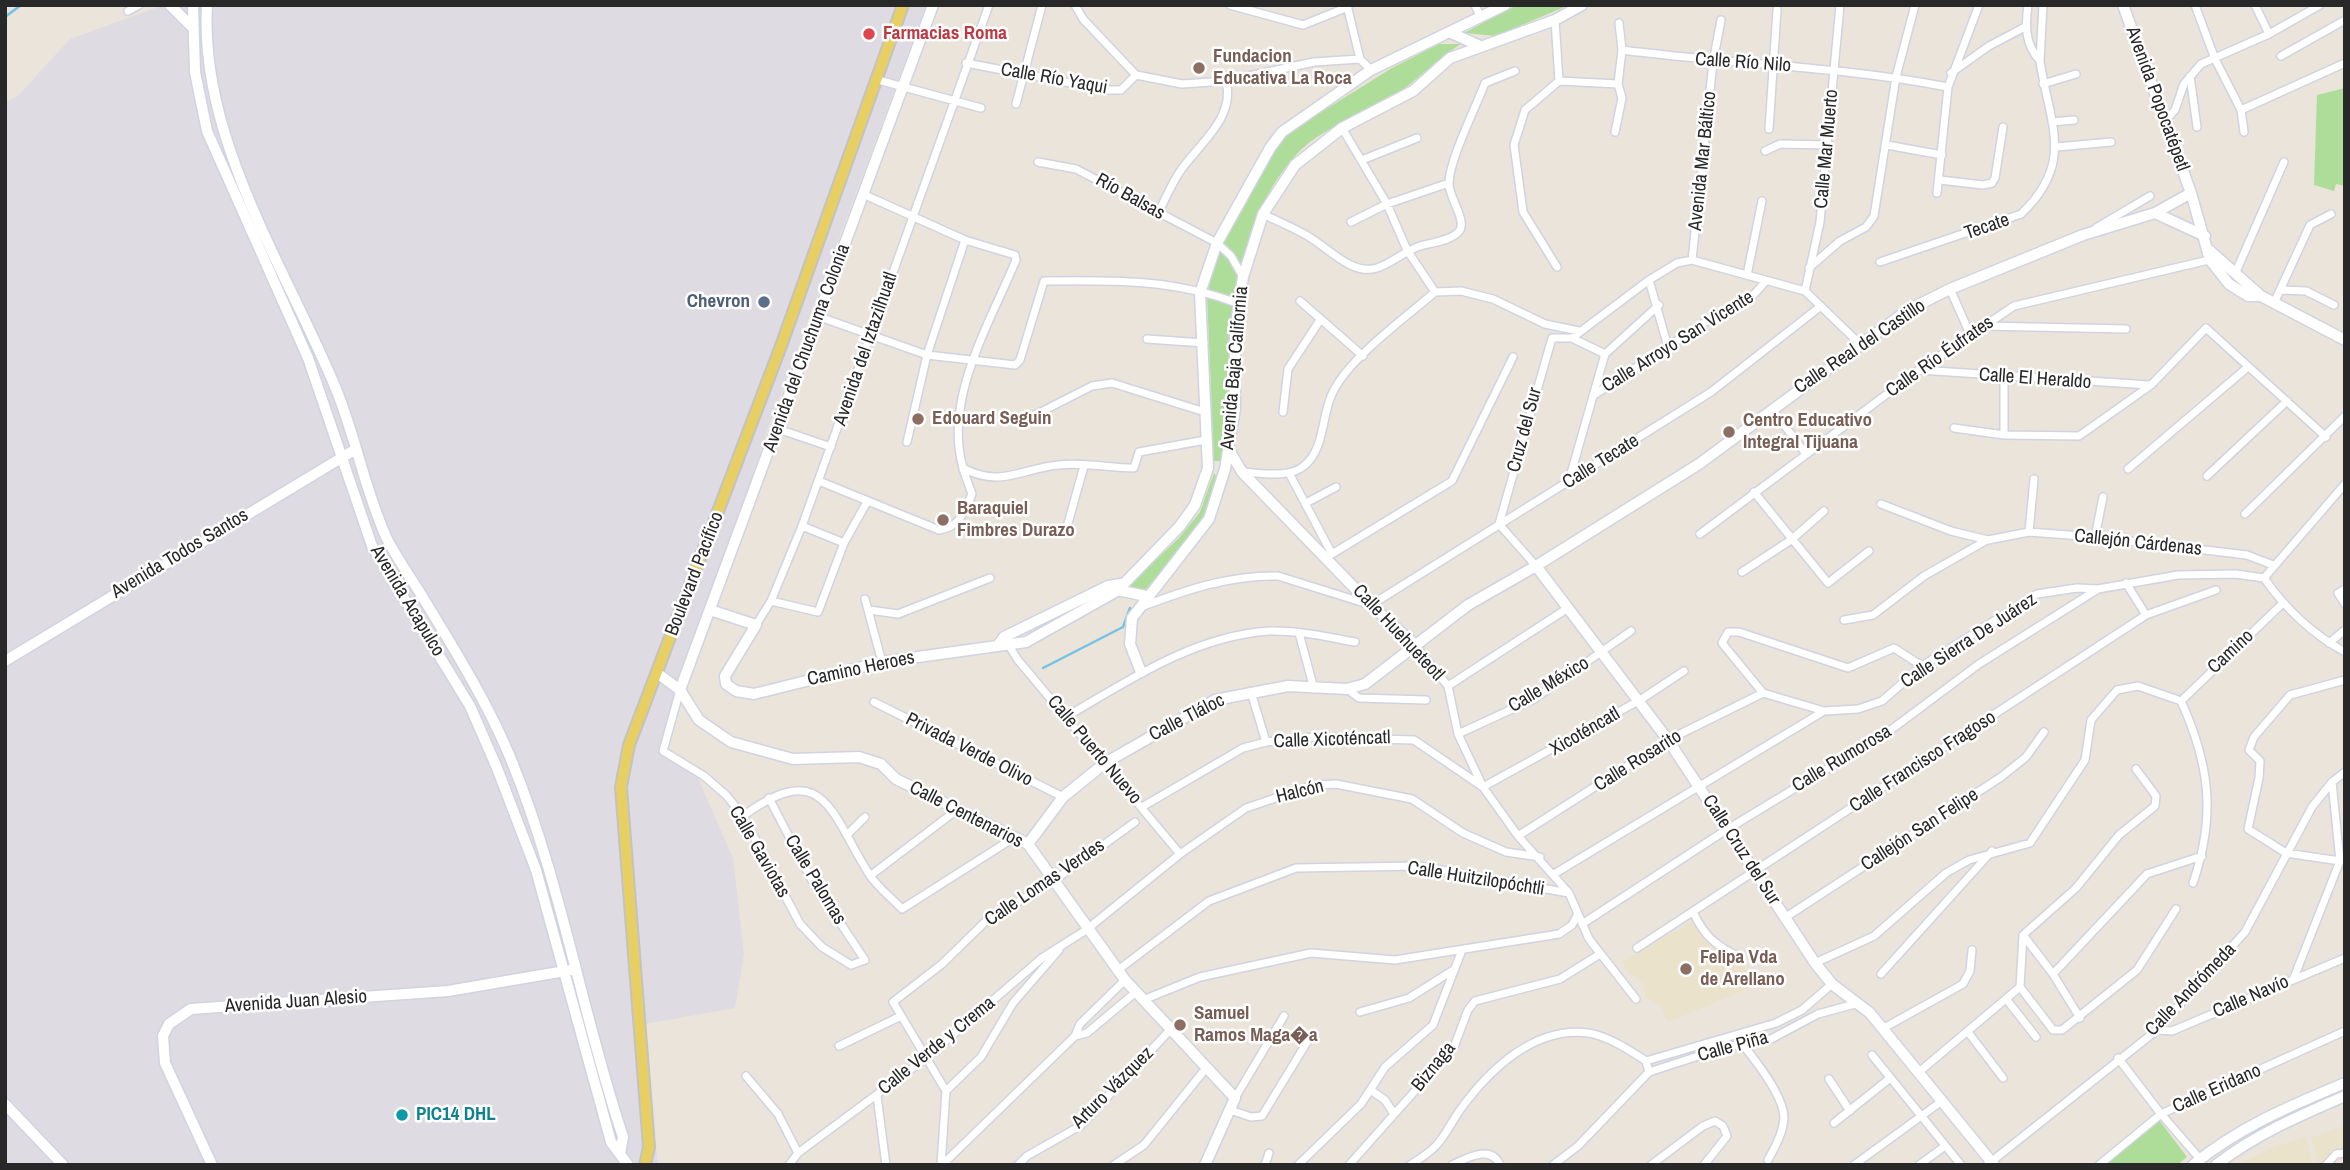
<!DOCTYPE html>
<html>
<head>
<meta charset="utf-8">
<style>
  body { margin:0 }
  #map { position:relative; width:2350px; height:1170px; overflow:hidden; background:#eae4db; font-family:"Archivo Narrow",sans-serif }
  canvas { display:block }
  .frame { position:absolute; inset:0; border:7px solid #282828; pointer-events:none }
</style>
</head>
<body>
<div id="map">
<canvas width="2350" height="1170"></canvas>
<div class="frame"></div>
</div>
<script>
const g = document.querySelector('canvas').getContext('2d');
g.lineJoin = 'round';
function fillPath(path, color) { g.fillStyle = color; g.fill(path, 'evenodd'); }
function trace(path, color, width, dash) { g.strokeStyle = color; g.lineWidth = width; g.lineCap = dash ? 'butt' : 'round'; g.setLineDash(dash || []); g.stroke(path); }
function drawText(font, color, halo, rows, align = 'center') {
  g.font = font + ' "Archivo Narrow",sans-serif'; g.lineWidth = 5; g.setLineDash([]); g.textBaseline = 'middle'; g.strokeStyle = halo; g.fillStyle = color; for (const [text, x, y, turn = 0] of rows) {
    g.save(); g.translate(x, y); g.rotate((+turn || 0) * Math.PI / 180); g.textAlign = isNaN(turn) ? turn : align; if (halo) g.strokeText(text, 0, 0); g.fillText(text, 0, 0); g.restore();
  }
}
const industrial = new Path2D(`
  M164 5H926L768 428 664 746 670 762 696 774 733 858 744 954 735 1008 645 1024 644 1041 658 1165H5V102L18 96 70 39Z`);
const education = new Path2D(`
  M1700 917 1721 946 1735 950 1755 986 1668 1022 1661 1006 1646 997 1643 983 1627 971 1622 962Z
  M2345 1125V1151L2318 1165 2311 1138Z
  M2306 1137 2313 1165H2238L2273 1147Z`);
const green = new Path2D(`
  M1517 5H1569L1496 36 1464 33Z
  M1439 44H1461C1436 59 1418 80 1394 96 1363 117 1320 127 1295 156 1222 238 1233 359 1223 461H1214L1207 295 1218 254 1237 212 1278 143 1299 126 1392 68Z
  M2345 88V186L2336 184 2334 191 2314 185 2317 95Z
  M1214 473 1219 481 1206 521 1144 591 1127 587 1179 538 1200 512Z
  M2159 1120 2187 1157 2177 1165H2104Z`);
const stream = new Path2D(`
  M5 17 21 5
  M1043 668 1123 627 1130 608`);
const street = new Path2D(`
  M1075 5 1083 19 1136 75 1182 84 1226 81 1314 62 1360 59
  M1230 5 1303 25 1348 7
  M1347 5 1360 59 1371 70
  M1475 5 1481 18
  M2195 5 2215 59 2241 110 2244 132
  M2255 5 2269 34
  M128 11 139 5
  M1555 20 1559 81
  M1619 23 1622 50
  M2281 56 2345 20
  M2040 61 2043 5
  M966 63 1107 90H1121L1136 75
  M1951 73 1989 46 2025 27
  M2190 76 2197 127
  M878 80 981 108
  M1559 81 1618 84
  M2043 84 2076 74
  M1016 104 1042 5
  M2241 110 2345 63
  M2165 121 2175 110 2184 84 2201 64 2269 34 2320 5
  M2052 122 2074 120
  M1342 128 1387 204 1407 250 1435 292 1461 291 1493 299 1545 324 1579 331
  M1769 129 1777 10
  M1615 132 1622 98 1618 84 1622 50C1730 64 1840 66 1948 87
  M1887 145 1942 155
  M2057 147 2111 142
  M1765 151 1780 144 1829 145
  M1362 160 1417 138
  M1038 162 1076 169 1217 243 1231 256 1243 277
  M1940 180 1983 185 1992 183 1995 178 2003 127
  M1937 193 1948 87 1979 5
  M865 195 965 240 1015 255 1016 260C990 323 943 399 963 468 1000 488 1020 469 1058 465 1082 462 1110 468 1134 468L1139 452 1206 440
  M1158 213C1165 200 1171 185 1179 173 1197 145 1236 119 1226 81
  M1263 214C1277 221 1292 227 1306 235 1328 247 1351 276 1377 268 1392 263 1405 251 1420 246 1431 243 1454 240 1460 230 1466 219 1449 197 1449 184 1449 160 1476 107 1485 83L1515 71
  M1351 222 1387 204 1449 183
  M2096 228 2150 196
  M1692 260 1713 62 1721 20
  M1880 262 2021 214C2076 162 2049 123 2040 61 2025 44 2025 27 2028 5
  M1557 267 1523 212 1514 145 1525 110 1559 81
  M1809 268 1840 241 1866 227 1874 216 1896 77 1915 5
  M2235 274 2284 162
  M1747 275 1762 201
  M1649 280 1668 347
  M1950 289 1970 334
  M2281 290 2306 291 2334 305
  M1805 291 1820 222 1840 5
  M1300 301 1363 356
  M2274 303 2310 225 2331 214
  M817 316 927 355 1015 365 1020 360 1044 281C1110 280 1176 279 1239 304
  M1984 326 2126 329
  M1572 338 1605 354
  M1147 339 1204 343
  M1605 354 1659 305
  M1919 370 2150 385
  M2004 378V435
  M1594 395 1713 317 1748 301 1766 281
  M1772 409 1806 454
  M1283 412 1288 369 1320 320
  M1031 417 1092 386 1112 383 1205 412
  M1954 428 2004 435 2079 436 2151 385 2206 328 2326 437
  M778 429 831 447
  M907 442 927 355 965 240
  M2128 469 2248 367
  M1242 472C1261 473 1290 479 1305 465 1326 447 1321 412 1334 390 1351 357 1406 317 1435 292
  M1289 473 1332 554
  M2207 476 2287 401
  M819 481 939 530C960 527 964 512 972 494L963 469
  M1568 484 1605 354
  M2345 484 2264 578C2285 608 2312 634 2345 652
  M1754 492 1828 583 1869 551
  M1306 503 1336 487
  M1881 504 1951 531 1988 540 2029 532 2095 537 2247 555 2273 565
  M2245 514 2345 416
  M802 526 844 543
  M2029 532 2034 479
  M1065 534 1084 466
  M1700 534 1919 370 2014 306 2213 259
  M2095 537 2103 497
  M1327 557 1452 481 1513 357
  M1536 566 1499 524 1552 338H1572L1649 280 1677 263 1692 260 1805 291 1859 343
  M1742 572 1791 540 1824 511
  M2126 583 2146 615
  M2345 589 2338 593 2345 604
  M865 599 882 662
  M771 601 818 612 844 543 867 502
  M1141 607C1186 590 1229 575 1278 576L1371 605 1711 392 1821 306
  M869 610 898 614 990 578
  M1844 620 1873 615 1924 576 1987 540
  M756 625 771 601 802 526 989 5
  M1299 633 1314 689
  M1006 641 1018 660 1180 854
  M2329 643 2345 630
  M1414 644 1448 686 1458 734 1483 787 1518 836 1569 893 1589 939 1636 999
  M1448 686 1568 608
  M1347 689 1359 698 1426 700
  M680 690 663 751 704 776 726 795 743 816 800 924 822 947 851 965 865 960 811 879 769 798
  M1251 692 1266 742
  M2181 701C2210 765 2216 816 2193 883
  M2181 701 2282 604
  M874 702 1063 797
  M1824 711 1763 693 1722 643 1728 632H1739L1848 668 1894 648 1922 666
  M1066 717C1129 680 1194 636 1269 631 1297 630 1327 637 1355 642
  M1458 734 1534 699 1631 631
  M1142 807 1243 748 1266 742 1314 737 1414 740 1483 787 1640 700 1684 671
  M743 816C824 757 830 812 869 874 877 887 892 898 902 909L1015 837
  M848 834 865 817
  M1518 836 1668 740 1763 693
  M2340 861 2286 853 2248 829 2259 778 2260 761 2249 750 2254 737 2290 695 2345 680
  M1554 874 1824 711 1858 709 1882 701 1922 666 2037 594 2077 588 2098 589 2178 575 2236 574 2264 578
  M870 876 958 809
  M1693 912C1704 935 1714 945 1738 956
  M1786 917 2001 777 2026 757 2044 732
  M1582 924 1726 830 1888 732 1979 664 2098 589
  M2023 935 2053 974 2080 1018
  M1637 948 2146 615 2216 590
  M1815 963 1874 936 1946 873 1969 860 2030 843 2085 760 2091 720 2117 690 2138 686 2181 701
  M1118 970 1209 901 1296 868 1419 866 1569 893
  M1881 974 1992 851
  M2053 974 2147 874 2202 856
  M2293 980 2340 861 2332 782
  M2020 987 2053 1030H2062L2137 970 2176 909
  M1143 1000 1200 977 1311 953 1395 960 1559 934 1572 925 1578 914
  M2007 1000 2036 1037
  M1360 1012 1409 998 1455 969
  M1882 1029 1963 984 1970 971 1972 950
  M2157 1030 2172 1031 2345 958
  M1968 1032 2003 1078
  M1075 1036 1087 1033 1136 992
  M1743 1045C1756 1061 1784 1096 1784 1118 1783 1133 1775 1147 1768 1160
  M839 1046 899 1017
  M1872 1055 1961 1165
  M2118 1058 2161 1114 2200 1159
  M1646 1061 1776 1023 1802 1010 1832 984
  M1919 1072 2020 987 2023 935 2076 888 2119 835 2155 806 2156 796 2136 769
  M746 1076 778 1114 798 1153
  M1829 1079 1850 1111
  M946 1091 893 1002 942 964 986 921 1055 880 1135 822
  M946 1091 981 1057 1013 1003 1059 950
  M1372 1091 1385 1100 1394 1114
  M877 1096 886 1165
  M1235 1098 1284 1016
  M1230 1110 1251 1117 1262 1116 1312 1034
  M1834 1123 1889 1079
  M789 1165 798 1153 926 1058 1042 958 1086 930 1180 854 1246 808 1314 785 1336 784 1412 799 1463 833 1506 852 1540 857
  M941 1165 946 1091
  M942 1165 1075 1036 1080 1024 1125 980
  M1018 1165 1027 1156 1080 1126 1170 1030
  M1114 1165 1144 1145 1207 1067
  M1265 1165 1269 1153
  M1298 1165 1361 1104 1385 1067 1433 1025 1462 950
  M1349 1165 1454 1047 1468 1010 1475 1001 1560 979 1600 954
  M1410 1165C1443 1145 1440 1140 1460 1110 1489 1070 1534 1026 1588 1033 1608 1036 1629 1050 1646 1061L1649 1072
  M1452 1165C1467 1158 1491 1144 1500 1165
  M1553 1165 1578 1146 1649 1072 1726 1047 1771 1039 1818 1014 1855 1004
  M1651 1165 1703 1126 1715 1121 1723 1126 1727 1136 1704 1165
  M1854 1165 1942 1101
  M1919 1165 1945 1146
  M1987 1165 2157 1030 2245 932 2312 807 2332 782 2345 772
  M2099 1165 2161 1114 2345 1031
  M2326 1165 2336 1154 2345 1153`);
const secondary = new Path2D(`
  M170 5 194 29
  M193 5 195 72 207 131 308 358 372 546 470 706 497 768 536 870 611 1142 628 1165
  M207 5C199 139 286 268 336 389 356 438 365 491 387 539 398 560 413 581 425 601 456 652 487 702 510 757 561 880 581 1011 623 1137L620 1154
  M2123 5 2191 193 2210 260 2229 284 2248 296H2261
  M1449 32 1480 46
  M2155 213 2205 236
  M2209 250 2261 296 2345 340
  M1229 450 1242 472 1371 605 1414 644
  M1536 566 1668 740 1815 963 1832 984 1870 1013 1994 1165
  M1113 589 1146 596
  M710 610 756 625 725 676 726 684 736 691 754 694 882 662 1026 642 1117 591 1180 526 1195 505 1208 468 1200 293 1217 243 1270 148 1282 132 1371 70 1505 5
  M999 644 1004 637 1108 586 1121 584
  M5 661 356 449
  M1141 672 1130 644 1132 618 1209 519 1225 469 1235 409V331L1243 277 1263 214 1295 165 1342 128 1413 91 1450 58 1555 20 1582 5
  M657 673 680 690 699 720 731 742 793 759 859 757 881 764 896 779 1028 844 1125 980 1235 1098 1205 1165
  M680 690 933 5
  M1028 844 1063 797 1105 763 1215 700 1288 686 1347 689 1365 684 1468 605 1536 566 1699 464 1908 310 1950 289 2083 235 2155 213 2191 193
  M5 1104 63 1165
  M212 1165 165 1063 163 1036 169 1024 191 1009 448 991 571 970
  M2193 1165C2239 1127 2290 1106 2345 1083
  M2216 1165C2256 1134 2299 1116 2345 1096`);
const primary = new Path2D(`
  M645 1165 649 1147 621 787 629 745 781 346 903 5`);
const markers = [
  [869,34,7,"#e0444e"],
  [1199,68,7,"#8d6e63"],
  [764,302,7,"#5c6f8a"],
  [918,419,7,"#8d6e63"],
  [1729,432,7,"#8d6e63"],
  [943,520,7,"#8d6e63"],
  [1686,969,7,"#8d6e63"],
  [1180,1025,7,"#8d6e63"],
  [402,1115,7,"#0f9aa8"]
];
const healthNames = [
  ["Farmacias Roma",883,34]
];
const educationNames = [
  ["Fundacion",1213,57],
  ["Educativa La Roca",1213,79],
  ["Edouard Seguin",932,419],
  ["Centro Educativo",1743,421],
  ["Integral Tijuana",1743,443],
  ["Baraquiel",957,509],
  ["Fimbres Durazo",957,531],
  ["Felipa Vda",1700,958],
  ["de Arellano",1700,980],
  ["Samuel",1194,1014],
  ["Ramos Maga�a",1194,1036]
];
const streetNames = [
  ["Calle Río Nilo",1743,63,4],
  ["Calle Río Yaqui",1054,79,10],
  ["Avenida Popocatépetl",2157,99,70],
  ["Calle Mar Muerto",1827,149,-85],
  ["Avenida Mar Báltico",1703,161,-84],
  ["Río Balsas",1130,197,29],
  ["Tecate",1987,227,-19],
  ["Calle Arroyo San Vicente",1678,342,-32],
  ["Calle Real del Castillo",1860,347,-34],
  ["Avenida del Chuchuma Colonia",807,348,-70],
  ["Avenida del Iztazilhuatl",866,349,-71],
  ["Calle Río Éufrates",1940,357,-35],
  ["Avenida Baja California",1235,368,-85],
  ["Calle El Heraldo",2035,379,4],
  ["Cruz del Sur",1525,430,-75],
  ["Calle Tecate",1601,462,-32],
  ["Callejón Cárdenas",2138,543,6],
  ["Avenida Todos Santos",180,554,-31],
  ["Boulevard Pacífico",695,574,-69],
  ["Avenida Acapulco",407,601,59],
  ["Calle Huehueteotl",1398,633,47],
  ["Calle Sierra De Juárez",1969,641,-33],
  ["Camino",2231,652,-43],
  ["Camino Heroes",861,669,-12],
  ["Calle México",1549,685,-31],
  ["Calle Tláloc",1187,718,-27],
  ["Xicoténcatl",1585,732,-30],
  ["Calle Xicoténcatl",1332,740,-2],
  ["Privada Verde Olivo",969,750,27],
  ["Calle Puerto Nuevo",1094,750,50],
  ["Calle Rumorosa",1842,759,-31],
  ["Calle Rosarito",1638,761,-32],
  ["Calle Francisco Fragoso",1923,762,-33],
  ["Halcón",1300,792,-14],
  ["Calle Centenarios",966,815,27],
  ["Callejón San Felipe",1920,830,-33],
  ["Calle Cruz del Sur",1741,850,57],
  ["Calle Gaviotas",759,852,60],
  ["Calle Huitzilopóchtli",1476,879,9],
  ["Calle Palomas",815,880,59],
  ["Calle Lomas Verdes",1045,883,-34],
  ["Calle Andrómeda",2191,990,-46],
  ["Calle Navío",2251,997,-23],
  ["Avenida Juan Alesio",296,1002,-4],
  ["Calle Verde y Crema",937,1046,-39],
  ["Calle Piña",1733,1047,-15],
  ["Biznaga",1434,1067,-51],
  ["Arturo Vázquez",1113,1088,-45],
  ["Calle Eridano",2217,1089,-24]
];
const serviceNames = [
  ["Chevron",750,302]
];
const cultureNames = [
  ["PIC14 DHL",416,1115]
];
fillPath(industrial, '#dedbe3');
fillPath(education, '#ebe2cb');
fillPath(green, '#aedd9a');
trace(stream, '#74c2e6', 2.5);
trace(street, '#d0d3e1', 10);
trace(secondary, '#d0d3e1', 13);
trace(primary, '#c3c3c3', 14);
trace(street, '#fff', 7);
trace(secondary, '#fff', 10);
trace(primary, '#e7cf63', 10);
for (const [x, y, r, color] of markers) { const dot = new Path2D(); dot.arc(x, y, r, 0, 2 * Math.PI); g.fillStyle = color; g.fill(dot); trace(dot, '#fff', 2.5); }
drawText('bold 19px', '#be3a42', '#fff', healthNames, 'left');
drawText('bold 19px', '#785e54', '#fff', educationNames, 'left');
drawText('19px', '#282828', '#fff', streetNames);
drawText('bold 19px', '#4e5e75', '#fff', serviceNames, 'right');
drawText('bold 19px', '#0d838f', '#fff', cultureNames, 'left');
</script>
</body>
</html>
